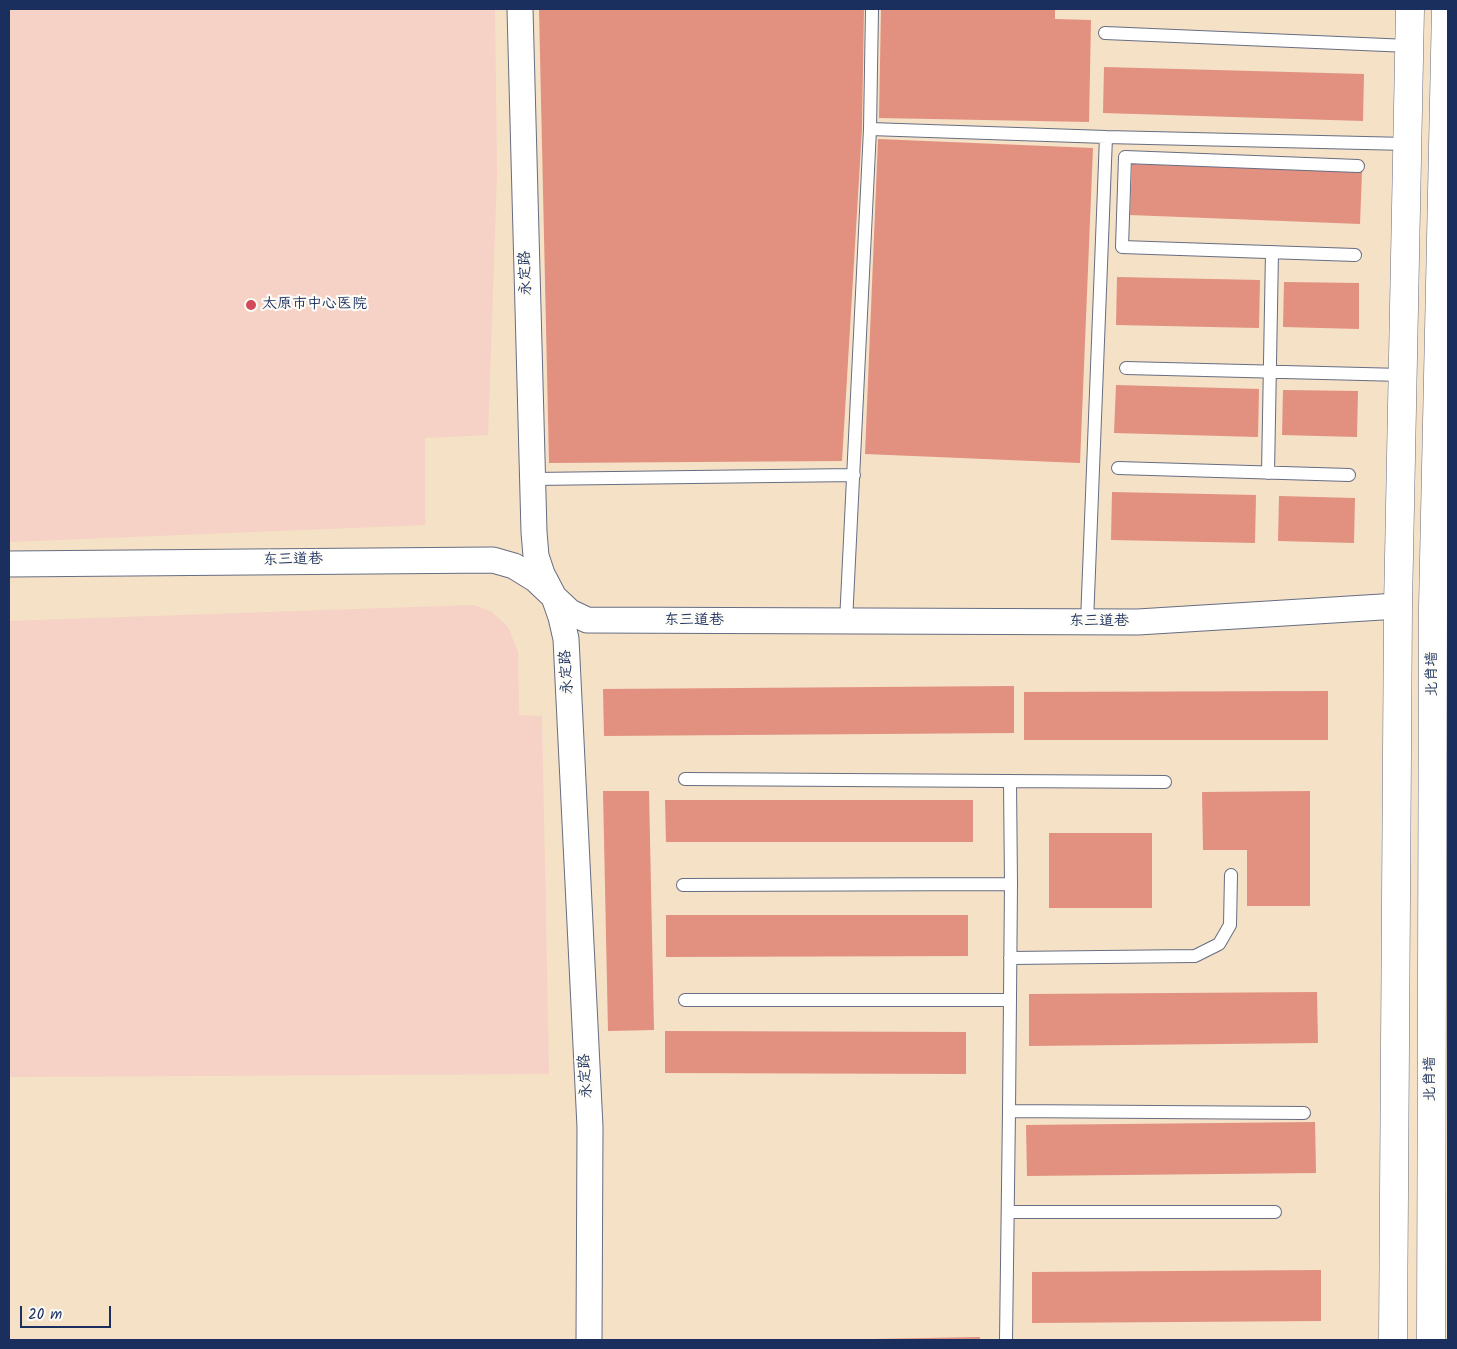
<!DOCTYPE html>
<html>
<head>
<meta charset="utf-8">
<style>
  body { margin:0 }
  #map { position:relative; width:1457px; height:1349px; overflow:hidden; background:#f4e1c6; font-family:Kalam,sans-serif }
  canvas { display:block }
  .frame { position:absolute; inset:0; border:10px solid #1b2f5e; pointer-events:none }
  .scale { position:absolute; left:20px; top:1306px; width:91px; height:22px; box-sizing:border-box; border:2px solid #1b2f5e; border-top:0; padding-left:6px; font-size:15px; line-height:18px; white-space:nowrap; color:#1b2f5e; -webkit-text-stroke:4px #fdfcf7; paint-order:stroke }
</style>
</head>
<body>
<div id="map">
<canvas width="1457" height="1349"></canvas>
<div class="frame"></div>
<div class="scale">20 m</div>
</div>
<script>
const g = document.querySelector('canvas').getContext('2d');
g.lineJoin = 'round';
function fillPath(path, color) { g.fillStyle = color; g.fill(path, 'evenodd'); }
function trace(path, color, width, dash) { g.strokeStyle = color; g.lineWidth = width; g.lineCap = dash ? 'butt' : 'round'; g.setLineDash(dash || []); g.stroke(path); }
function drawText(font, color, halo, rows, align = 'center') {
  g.font = font + ' Kalam,"LXGW WenKai TC",sans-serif'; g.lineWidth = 4.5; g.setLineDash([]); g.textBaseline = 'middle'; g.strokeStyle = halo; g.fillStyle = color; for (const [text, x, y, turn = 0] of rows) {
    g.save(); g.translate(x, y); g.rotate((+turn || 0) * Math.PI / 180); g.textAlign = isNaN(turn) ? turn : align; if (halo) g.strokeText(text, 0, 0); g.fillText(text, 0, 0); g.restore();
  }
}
const built = new Path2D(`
  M9 9H495L497 174 488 435 425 438V525L9 542Z
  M473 605 492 612 508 627 518 652 519 715 542 716 549 1074 9 1077V621Z`);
const building = new Path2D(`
  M539 9H864L862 129 842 461 549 463Z
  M881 9H1055V19L1091 20 1089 122 879 118Z
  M1104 67 1364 74 1363 121 1103 113Z
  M878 139 1093 148 1080 463 865 454Z
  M1132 164 1362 172 1360 224 1130 215Z
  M1117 277 1260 280 1259 328 1116 325Z
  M1284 282 1359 283V329L1283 327Z
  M1116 385 1259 389 1258 437 1114 433Z
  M1283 390 1358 391 1357 437 1282 435Z
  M1112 492 1256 495 1255 543 1111 540Z
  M1279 496 1355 498 1354 543 1278 541Z
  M1014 686V733L604 736 603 689Z
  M1328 691V740H1024V692Z
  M603 791H649L654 1030 608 1031Z
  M1310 791V906H1247V850H1203L1202 792Z
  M665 800H973V842H666Z
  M1049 833H1152V908H1049Z
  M666 915H968V956L666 957Z
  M1317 992 1318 1043 1029 1046V994Z
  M665 1031 966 1032V1074L665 1073Z
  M1315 1122 1316 1173 1027 1176 1026 1125Z
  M1321 1270V1321L1032 1323V1272Z
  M980 1337V1340H873V1339Z`);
const service = new Path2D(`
  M1105 33 1409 46
  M870 129 1106 137 1407 144
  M1355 255 1122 247 1125 157 1358 166
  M1126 368 1402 375
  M1118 468 1349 475
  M1268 473 1272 252
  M533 479 854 475
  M846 622 870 129 872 9
  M1087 622 1106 137
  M685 779 1165 782
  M683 885 1011 884
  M1010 958 1195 956 1219 944 1230 925 1231 875
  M685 1000H1009
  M1009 1111 1304 1113
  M1008 1212H1275
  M1006 1340 1009 1111 1011 884 1010 781`);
const minor = new Path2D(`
  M520 9 534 532 536 556 542 574 554 597 561 617 566 639 590 1127 589 1340
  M9 564 493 560 514 566 535 579 570 612 587 620 1138 622 1398 606`);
const tertiary = new Path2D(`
  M1393 1340 1398 606 1410 9
  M1431 1340 1433 606 1446 9`);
const markers = [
  [251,305,6,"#d1495b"]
];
const streetNames = [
  ["永定路",527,273,-92],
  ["东三道巷",293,561,-1],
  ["东三道巷",694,621],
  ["东三道巷",1099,622],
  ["永定路",568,672,-93],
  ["北肖墙",1433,674,-90],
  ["永定路",587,1076,-93],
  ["北肖墙",1431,1079,-90]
];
const poiNames = [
  ["太原市中心医院",262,305]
];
fillPath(built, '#f6d1c5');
fillPath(building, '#e29080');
trace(service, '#676d82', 14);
trace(minor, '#676d82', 27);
trace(tertiary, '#676d82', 29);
trace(service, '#fff', 12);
trace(minor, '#fff', 25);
trace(tertiary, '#fff', 28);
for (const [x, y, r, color] of markers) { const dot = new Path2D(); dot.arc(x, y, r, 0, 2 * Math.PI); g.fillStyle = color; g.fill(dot); trace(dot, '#fdfcf7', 2); }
drawText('15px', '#1b2f5e', '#fdfcf7', streetNames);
drawText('15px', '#1b2f5e', '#fdfcf7', poiNames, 'left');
</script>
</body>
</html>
